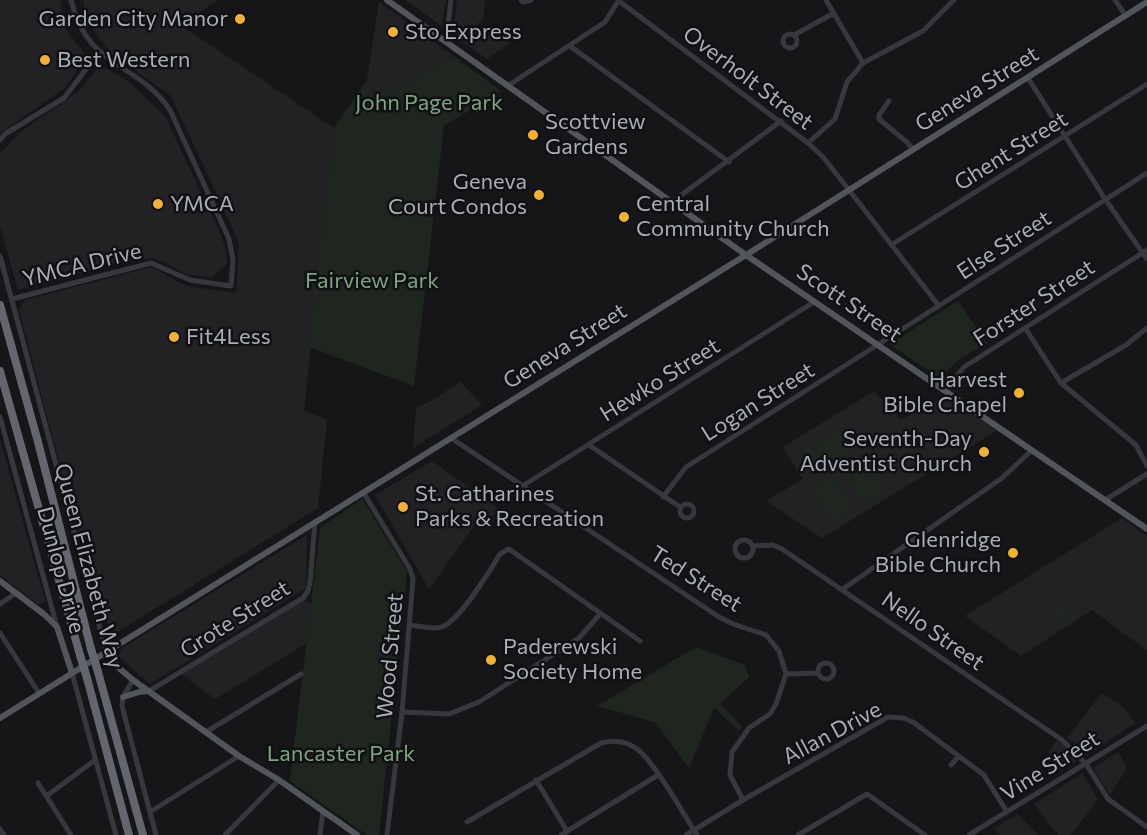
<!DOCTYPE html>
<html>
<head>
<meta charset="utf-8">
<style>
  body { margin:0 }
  canvas { display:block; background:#161618 }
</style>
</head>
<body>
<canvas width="1147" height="835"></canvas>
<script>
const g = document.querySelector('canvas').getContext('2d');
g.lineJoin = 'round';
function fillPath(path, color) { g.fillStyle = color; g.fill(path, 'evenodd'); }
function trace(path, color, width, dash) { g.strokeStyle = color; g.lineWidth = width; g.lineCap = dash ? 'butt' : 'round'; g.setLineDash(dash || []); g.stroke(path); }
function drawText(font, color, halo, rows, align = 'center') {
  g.font = font + ' Commissioner,sans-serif'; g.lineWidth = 5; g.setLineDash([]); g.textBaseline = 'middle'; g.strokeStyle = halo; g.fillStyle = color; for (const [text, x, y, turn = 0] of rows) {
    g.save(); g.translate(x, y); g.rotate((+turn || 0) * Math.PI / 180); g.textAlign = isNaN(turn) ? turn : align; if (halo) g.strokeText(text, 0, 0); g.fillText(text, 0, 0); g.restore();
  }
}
const built = new Path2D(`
  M0 0H60L65 28 84 53 82 64 65 88 0 133Z
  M83 0H218L180 25 334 128 304 411 327 419 318 508 111 636 72 511 19 310 25 300 152 267 186 286 236 293 239 245 234 231 171 96 111 53 98 37 86 17Z
  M405 0H446L442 26Z
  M457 0H485L483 20 458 38 453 34Z
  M379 2 452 55 445 61 374 104H367V80Z
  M484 25 510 43 487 59 463 42Z
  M100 65 128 81 165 116 221 235 226 251 227 265 212 277 188 275 155 258 130 260 18 290 0 225V154L19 133 80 90Z
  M460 382 482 405 413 448 416 408 431 401Z
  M874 391 901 420 946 395 996 431 822 538 766 501 803 479 783 447Z
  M0 439 45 601 39 605 0 575Z
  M432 461 502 511 476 523 429 589 375 495Z
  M1122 518 1147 536V650L1092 610 1021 656 965 616Z
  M307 535 306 588 150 684 118 656 122 648Z
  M304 600 311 603 307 643 215 699 181 674Z
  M1102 693 1124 708 1135 723 1086 756 1081 746 1067 738Z
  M1057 740 1070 751 1077 762 1063 769 1056 758 1048 753Z
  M1118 752 1127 768 1110 795 1093 768Z
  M1083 773 1098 800 1071 835H1058L1034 804Z
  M1018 814 1038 835H1001L993 829Z`);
const green = new Path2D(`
  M452 55 501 91 444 126 414 386 309 347 334 128 367 80V104H374L445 61Z
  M958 301 987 343 957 361 940 379 890 344Z
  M839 430 853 452 817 474 804 452Z
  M863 454 885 491 863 505 840 468Z
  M832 473 854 510 831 524 809 487Z
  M362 499 407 571 379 835H367L290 781 320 528Z
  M1055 607H1061L1070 616V620L1065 619 1057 625 1050 615Z
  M696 647 745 665 749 677 720 704 742 726 739 731 714 708 689 768 655 722 597 706Z`);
const minor = new Path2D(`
  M521 0 523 2 531 0
  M826 0 863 63
  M1115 0 1126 16
  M619 1 808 143 823 157 849 190 939 306
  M783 41a7 7 0 1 1 14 0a7 7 0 1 1-14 0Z
  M794 35 834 13
  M446 41 451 0
  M570 46 729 162
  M1028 78 1105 199 1147 259
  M509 85 605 22 619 0
  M889 101 879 115V119L908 143 913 150
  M0 140 5 134 64 98 90 64 97 50
  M808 143 835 119 847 82 863 63 923 31 954 0
  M672 202 781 121
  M891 245 1147 84
  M0 256 106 651
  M12 299 151 263 190 280 231 286 233 260 229 239 170 110C138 62 87 69 71 0
  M1025 328 1061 383 1136 445 1147 466
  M1061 383 1126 345 1147 328
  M945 390 964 367 1147 250
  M0 417 57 627
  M451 438 719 617 733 624 766 635 779 651 786 674 776 704 770 714 749 728 732 752 730 775 743 800
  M589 445 680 507
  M524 485 814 302
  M363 492 410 569 413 579 402 712 387 835
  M663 497 686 467 1147 173
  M1105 500 1147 474
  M680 511a7 7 0 1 1 14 0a7 7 0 1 1-14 0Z
  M735 549a9 9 0 1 1 18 0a9 9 0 1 1-18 0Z
  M753 546 773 545 782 549 1062 740 1086 764 1108 799 1147 827
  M843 589 1002 478 1032 450
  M0 604 16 593
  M409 625C419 626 433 630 442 627 461 619 489 572 500 554L509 549 640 641
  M0 633 39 693
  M818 671a8 8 0 1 1 16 0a8 8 0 1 1-16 0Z
  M72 673 116 835
  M786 674 818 673
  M133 680 123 697 122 706 156 835
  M149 691 303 598 308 591 310 582 315 522
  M402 712 449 714 479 702 579 638 600 614
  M206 732 301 674
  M951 765 959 756
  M536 780 567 831
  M38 783 71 835
  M48 795 95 760
  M150 812 239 756
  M467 822 601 743C613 740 626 741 637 749 654 761 684 815 697 835
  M0 829 4 835
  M225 835 279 780
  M320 835 323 811
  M561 835 658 775
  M686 835 743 800 888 717 903 718 913 722 984 775 1007 812
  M798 835 867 794 925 835
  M969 835 1147 726`);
const major = new Path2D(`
  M387 0 746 255 1147 529
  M0 581 45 615 57 627 72 673
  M106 651 120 669 133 680 239 756 279 780 357 835
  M123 697 139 692 149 691
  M0 718 746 255 1147 2`);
const highway = new Path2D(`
  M0 305 38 442 91 649
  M0 371 80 655
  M98 672 143 835
  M87 678 129 835`);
const highwayBridge = new Path2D(`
  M91 649 98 672
  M80 655 87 678`);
const markers = [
  [240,19,6,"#f2b134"],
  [393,32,6,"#f2b134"],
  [45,60,6,"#f2b134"],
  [533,135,6,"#f2b134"],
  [539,195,6,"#f2b134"],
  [158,204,6,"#f2b134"],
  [624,217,6,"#f2b134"],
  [174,337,6,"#f2b134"],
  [1019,393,6,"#f2b134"],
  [984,452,6,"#f2b134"],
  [403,507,6,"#f2b134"],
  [1013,553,6,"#f2b134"],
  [491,660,6,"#f2b134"]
];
const poiNames = [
  ["Garden City Manor",228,19,"right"],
  ["Sto Express",405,32],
  ["Best Western",57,60],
  ["Scottview",545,122],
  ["Gardens",545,147],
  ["Geneva",527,182,"right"],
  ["Court Condos",527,207,"right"],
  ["YMCA",170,204],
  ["Central",636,204],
  ["Community Church",636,229],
  ["Fit4Less",186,337],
  ["Harvest",1007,380,"right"],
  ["Bible Chapel",1007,405,"right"],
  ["Seventh-Day",972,439,"right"],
  ["Adventist Church",972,464,"right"],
  ["St. Catharines",415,494],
  ["Parks & Recreation",415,519],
  ["Glenridge",1001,540,"right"],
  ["Bible Church",1001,565,"right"],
  ["Paderewski",503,647],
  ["Society Home",503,672]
];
const streetNames = [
  ["Overholt Street",748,78,37],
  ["Geneva Street",977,89,-32],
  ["Ghent Street",1011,151,-32],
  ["Else Street",1004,245,-33],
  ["YMCA Drive",82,265,-14],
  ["Scott Street",849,303,34],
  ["Forster Street",1034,303,-33],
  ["Geneva Street",565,346,-32],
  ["Hewko Street",660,380,-32],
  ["Logan Street",758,402,-32],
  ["Queen Elizabeth Way",89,566,75],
  ["Dunlop Drive",61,570,75],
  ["Ted Street",696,579,32],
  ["Grote Street",235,619,-32],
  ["Nello Street",933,631,35],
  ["Wood Street",390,656,-85],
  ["Allan Drive",832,733,-28],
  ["Vine Street",1050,766,-32]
];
const parkNames = [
  ["John Page Park",429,103],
  ["Fairview Park",372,281],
  ["Lancaster Park",341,754]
];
fillPath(built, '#222225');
fillPath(green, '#1e261f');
trace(minor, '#37383d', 5);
trace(major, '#53555c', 6);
trace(highway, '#63666e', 8);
trace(highwayBridge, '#63666e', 8);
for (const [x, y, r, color] of markers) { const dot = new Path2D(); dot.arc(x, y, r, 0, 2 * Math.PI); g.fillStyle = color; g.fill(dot); trace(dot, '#111113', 2); }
drawText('22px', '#a8adb8', '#111113', poiNames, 'left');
drawText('22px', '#a8adb8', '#111113', streetNames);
drawText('22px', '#7fa381', '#111113', parkNames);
</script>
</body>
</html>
